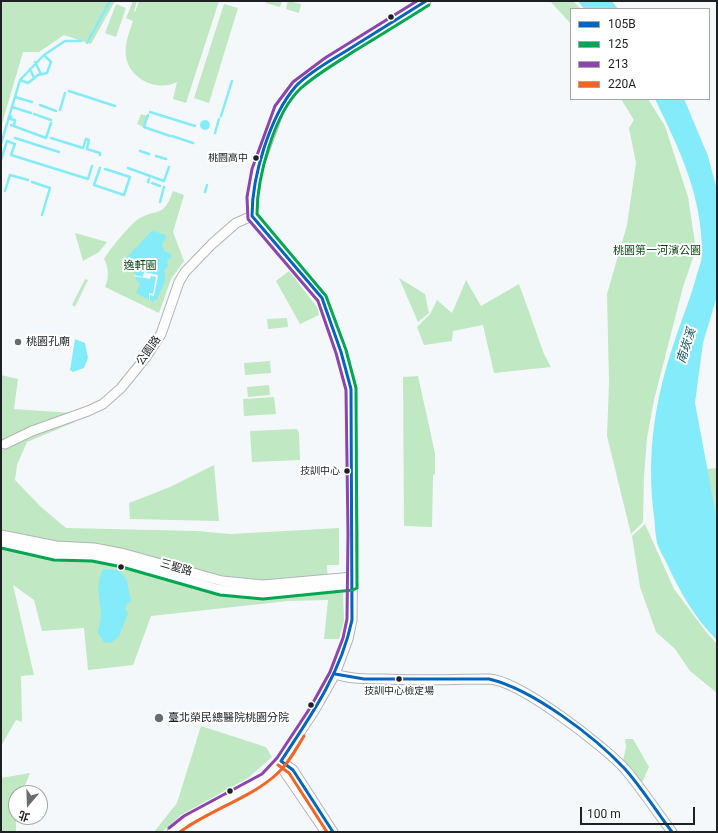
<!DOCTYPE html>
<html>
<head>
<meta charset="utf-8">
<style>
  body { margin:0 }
  #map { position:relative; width:718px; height:833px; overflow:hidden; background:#f5f8fb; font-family:Roboto,"Noto Sans TC",sans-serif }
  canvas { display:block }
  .frame { position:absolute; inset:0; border:2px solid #1e2023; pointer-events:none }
  .legend { position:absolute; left:570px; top:8px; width:140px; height:92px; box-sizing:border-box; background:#fff; border:1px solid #a5a6a7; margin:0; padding:5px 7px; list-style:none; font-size:12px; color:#1e2023 }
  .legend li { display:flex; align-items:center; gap:8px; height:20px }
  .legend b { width:20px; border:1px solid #a5a6a7 }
  .north { position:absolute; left:8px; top:785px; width:40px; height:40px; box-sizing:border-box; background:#fff; border:1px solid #a5a6a7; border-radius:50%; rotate:199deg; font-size:11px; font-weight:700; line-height:16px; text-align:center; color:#1e2023 }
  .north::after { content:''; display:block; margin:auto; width:14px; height:18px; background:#696c6f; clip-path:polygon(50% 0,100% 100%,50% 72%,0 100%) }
  .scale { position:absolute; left:580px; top:807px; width:115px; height:18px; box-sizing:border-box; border:2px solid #1e2023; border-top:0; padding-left:5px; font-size:12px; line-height:14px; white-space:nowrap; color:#1e2023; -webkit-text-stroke:3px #fff; paint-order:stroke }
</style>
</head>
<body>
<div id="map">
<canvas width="718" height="833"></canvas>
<div class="frame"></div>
<ul class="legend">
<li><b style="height:5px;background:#0065bd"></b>105B</li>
<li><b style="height:5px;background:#00a651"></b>125</li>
<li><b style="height:5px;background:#8e44ad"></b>213</li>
<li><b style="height:5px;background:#f26522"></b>220A</li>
</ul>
<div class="north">北</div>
<div class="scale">100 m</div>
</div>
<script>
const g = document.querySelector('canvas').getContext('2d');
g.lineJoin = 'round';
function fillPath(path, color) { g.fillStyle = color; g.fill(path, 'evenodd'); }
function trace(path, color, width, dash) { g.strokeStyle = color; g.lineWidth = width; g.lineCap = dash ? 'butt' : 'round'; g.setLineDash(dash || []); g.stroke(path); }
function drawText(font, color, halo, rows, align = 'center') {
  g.font = font + ' Roboto,"Noto Sans TC",sans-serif'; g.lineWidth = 4; g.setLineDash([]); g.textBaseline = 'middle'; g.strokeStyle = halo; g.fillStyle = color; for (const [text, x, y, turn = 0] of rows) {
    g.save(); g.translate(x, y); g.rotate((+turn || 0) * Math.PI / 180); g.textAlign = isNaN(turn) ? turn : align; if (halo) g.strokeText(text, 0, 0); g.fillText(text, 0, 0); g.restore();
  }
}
const green = new Path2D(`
  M1 1H115L91 44 64 35 39 52H23L1 127Z
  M133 1H137L134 11 135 12 139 1H219L186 103 173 99 177 82C158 92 130 80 126 57 124 44 129 33 133 21L126 18Z
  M266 1H282L280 7 266 3Z
  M288 1 301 4 299 13 286 9Z
  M550 1H573L581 9H571V24Z
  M116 4 126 8 116 37 105 33Z
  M224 4 238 8 209 103 194 98Z
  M621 99H648L665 126 688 197 696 249 683 287 654 400 647 438 644 476 643 522 631 534 607 436 609 383 607 294 627 225 636 163 629 128 634 120Z
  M141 114 147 116 144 127 137 124Z
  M173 191 184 195 173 232 184 261 171 279 159 313 105 287C109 279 109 267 104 259 109 250 129 226 137 220 156 207 163 220 173 191Z
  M75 233 107 242 99 252 83 261Z
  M289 271 317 307 319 315 300 324 276 281Z
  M399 278 425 294 429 313 418 322Z
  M85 279 88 280 75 307 72 305Z
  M466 280 481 306 519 284 544 354 551 367 494 373 483 325 453 331 452 341 424 345 417 327 430 314 437 300 452 313Z
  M287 318 288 327 268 329 267 319Z
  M270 361 271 373 245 375 244 363Z
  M1 375 18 379 14 409 72 413 75 422 27 442 17 465 15 480 41 507 66 528 197 531 230 534 339 528V565H327L328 589 343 590 344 621 339 639H324L328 600 288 601 151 616 133 665 88 670 84 628 42 631 34 600 13 585 34 675 21 676 22 722 16 720 1 746Z
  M418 376 435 453V474L433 475 432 527 404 526 403 377Z
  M269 385 270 395 248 397 247 387Z
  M274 397 276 414 244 416 243 399Z
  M297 429 299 433 300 460 252 462 250 431Z
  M214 465 219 521 130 519 129 503 170 487Z
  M717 468V520L707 469Z
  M645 524 674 589 707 633 717 644V693L690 671 675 649 656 632 640 587 632 536Z
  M201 726 266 747 272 757 248 778 181 815 162 832H154L177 803Z
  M625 739H633L649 767 642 783 623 761 626 747Z
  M30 773 22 793H16V832H1V778Z`);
const water = new Path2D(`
  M578 1H612L618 9H584Z
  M655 99H684L685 101 708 156 717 190V296L703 343 695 403 717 520V640C695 619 679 590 666 562 663 556 659 549 657 543 655 534 655 524 654 516 646 455 655 397 675 340 682 318 691 297 697 274 699 268 702 260 702 254 702 195 680 151 655 99Z
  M200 125a5 5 0 1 1 10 0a5 5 0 1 1-10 0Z
  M152 231 164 234 166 237 162 244 164 251 171 254V258L167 260 168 265 164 271C168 283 160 289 157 300H154L153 302 136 293 140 284 136 280 135 273 130 270 127 257Z
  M75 339 85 343 88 358 84 368 73 372 70 370Z
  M106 569 118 570 126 578 131 601 127 604 125 609 128 613 119 636 111 643 104 642 98 633 101 616 98 586 102 570Z`);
const pier = new Path2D(`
  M144 272 158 275 154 296 150 295 149 302V293L153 294 156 277 151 276 150 279 134 276V275L143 277Z`);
const stream = new Path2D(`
  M87 43 110 1
  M35 62 41 74
  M30 69 34 78
  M20 80 28 83 38 75 47 73 51 62 44 55
  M69 91 115 106
  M15 97 32 102
  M40 105 56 111
  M12 107 31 113
  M60 110 65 93
  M150 112 195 126
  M34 114 51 120
  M148 115 144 127 170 136
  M11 116 10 119 15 120 14 126
  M221 116 232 81
  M11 125 46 138 51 123
  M215 133 219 119
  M172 136 193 143
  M15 138 59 152
  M51 138 83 148 86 139 89 140 87 149 100 153V155
  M1 144 20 80 44 55 65 41H81
  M140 151 149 154
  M156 156 166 159
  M1 160 7 141 15 144 11 155 88 179 92 166
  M100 168 94 185 124 195 130 177 105 169
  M128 168 164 181 169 167
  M32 182 50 188 42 215
  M148 182 149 179
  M152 183 160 186
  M5 191 10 175 28 180
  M205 192 207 185
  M160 202 164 187`);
const minor = new Path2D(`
  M5 444 32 431 88 411 103 404 121 388 146 357 161 334 179 282 185 272 212 244 236 223 252 216
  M1 535 56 546 94 548 125 554 222 581 263 585 353 577
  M1 543 55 555 93 556 123 562 220 590 263 594 353 585
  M335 674C350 679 366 679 383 679 418 681 454 679 489 679 519 680 604 746 625 769 641 788 657 812 672 832
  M281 761 293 770 333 832
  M281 761 284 771 325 831
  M172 832 186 820 265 778 281 761 314 711 335 674 348 639 352 620 353 534 351 389 341 352 322 298 252 216V197L257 170 280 108 297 85 328 62 426 1`);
const bus1 = new Path2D(`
  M335 674 364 679H489C532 689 594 736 625 769 642 788 656 811 672 832
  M333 832 293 770 281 761C311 716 341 673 352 620L351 389 341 352 322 298 252 216C252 176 270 116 296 86 308 73 331 60 346 51 373 34 399 18 426 1`);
const bus2 = new Path2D(`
  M1 548 54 560 92 561 122 567 220 595 263 599 353 590 357 588 356 388 346 350 326 296 257 214C257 178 274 113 301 88 318 73 338 62 356 50 381 35 405 20 429 5`);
const bus3 = new Path2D(`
  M169 828 184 816 262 774 277 758 310 708 330 672 343 638 347 619 348 534 346 390 336 353 318 301 248 219 247 197 252 169 275 106 293 82 325 58 417 1`);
const bus4 = new Path2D(`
  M278 765 289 773 327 832
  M180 832C211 809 250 799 278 773 289 763 296 749 304 736`);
const markers = [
  [391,17,3.5,"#1e2023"],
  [256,158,3.5,"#1e2023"],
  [18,342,4,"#696c6f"],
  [347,471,3.5,"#1e2023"],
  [121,567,3.5,"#1e2023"],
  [399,679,3.5,"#1e2023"],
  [311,705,3.5,"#1e2023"],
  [159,718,5,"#696c6f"],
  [230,791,3.5,"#1e2023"]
];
const busNames = [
  ["桃園高中",248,158],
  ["技訓中心",340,471],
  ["技訓中心檢定場",399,691,"center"]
];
const parkNames = [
  ["桃園第一河濱公園",657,251],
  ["逸軒園",140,266]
];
const poiNames = [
  ["桃園孔廟",26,342],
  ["臺北榮民總醫院桃園分院",168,718]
];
const streetNames = [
  ["公園路",149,351,-55],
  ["三聖路",176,568,16]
];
const waterNames = [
  ["南崁溪",687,346,-72]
];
fillPath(green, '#bfe8c3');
fillPath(water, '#84ebfa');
fillPath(pier, '#f5f8fb');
trace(stream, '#84ebfa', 2.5);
trace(minor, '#b2b4b7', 11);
trace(minor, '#fefefe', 9);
trace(bus1, '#0065bd', 3);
trace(bus2, '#00a651', 3);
trace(bus3, '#8e44ad', 3);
trace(bus4, '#f26522', 3);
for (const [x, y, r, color] of markers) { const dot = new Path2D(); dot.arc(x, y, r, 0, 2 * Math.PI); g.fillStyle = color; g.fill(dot); trace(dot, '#fff', 1.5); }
drawText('10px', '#1e2023', '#fff', busNames, 'right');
drawText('11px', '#083f11', '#fff', parkNames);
drawText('11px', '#1e2023', '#fff', poiNames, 'left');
drawText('11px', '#1e2023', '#fff', streetNames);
drawText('italic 12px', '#17555d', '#fff', waterNames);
</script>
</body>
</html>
